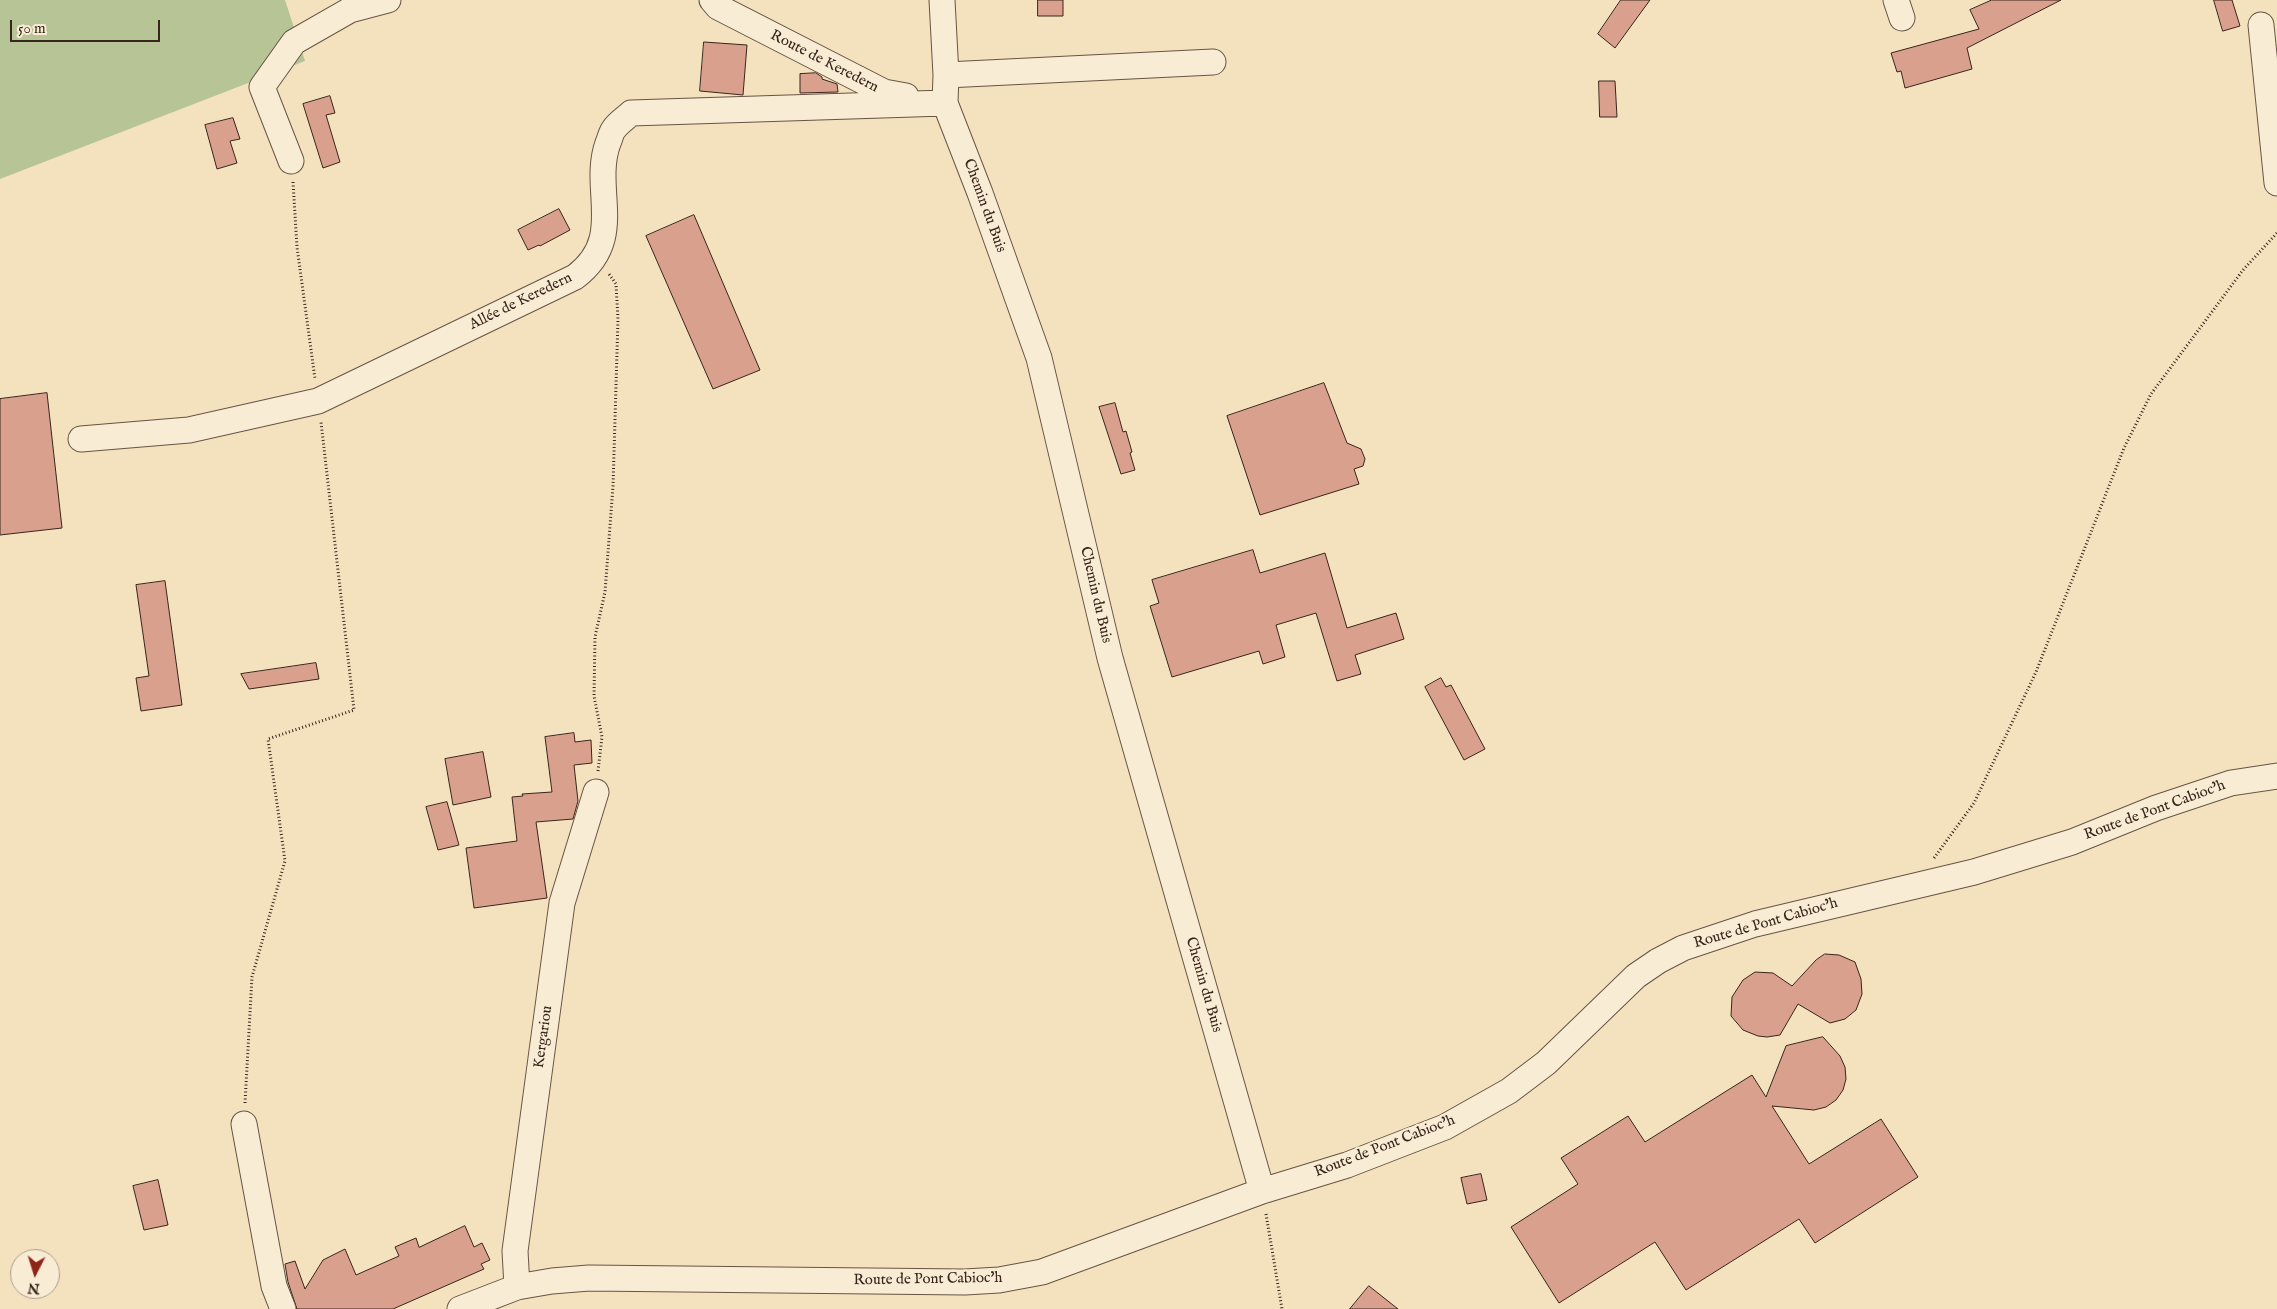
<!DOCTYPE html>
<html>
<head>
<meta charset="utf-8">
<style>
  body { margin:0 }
  #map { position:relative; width:2277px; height:1309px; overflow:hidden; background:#f4e2bf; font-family:"IM FELL English",serif }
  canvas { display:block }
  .north { position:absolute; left:10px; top:1249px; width:50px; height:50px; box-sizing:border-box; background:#f8ecd5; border:1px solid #ab9c8b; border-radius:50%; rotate:185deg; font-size:14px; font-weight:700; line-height:20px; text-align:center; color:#38251b }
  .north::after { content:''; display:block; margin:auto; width:18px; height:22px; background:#8f2418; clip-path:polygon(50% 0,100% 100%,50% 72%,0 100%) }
  .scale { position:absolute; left:10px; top:20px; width:150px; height:22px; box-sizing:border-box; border:2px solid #38251b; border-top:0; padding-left:6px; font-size:15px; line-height:18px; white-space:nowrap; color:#38251b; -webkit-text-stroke:4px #f8ecd5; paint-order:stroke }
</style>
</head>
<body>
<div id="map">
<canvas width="2277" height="1309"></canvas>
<div class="north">N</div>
<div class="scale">50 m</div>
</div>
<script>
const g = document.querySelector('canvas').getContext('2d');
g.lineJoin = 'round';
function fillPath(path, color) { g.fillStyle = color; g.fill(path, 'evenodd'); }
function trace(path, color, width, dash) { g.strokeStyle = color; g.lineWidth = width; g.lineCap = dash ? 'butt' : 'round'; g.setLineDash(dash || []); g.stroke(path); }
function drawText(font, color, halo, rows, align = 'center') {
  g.font = font + ' "IM FELL English",serif'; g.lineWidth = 4.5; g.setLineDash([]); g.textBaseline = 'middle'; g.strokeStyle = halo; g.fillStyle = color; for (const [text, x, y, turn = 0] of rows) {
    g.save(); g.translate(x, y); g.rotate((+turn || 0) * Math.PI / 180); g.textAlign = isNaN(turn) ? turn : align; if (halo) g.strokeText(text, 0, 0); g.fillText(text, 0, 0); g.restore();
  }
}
const green = new Path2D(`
  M0 0H285L305 61 0 179Z`);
const building = new Path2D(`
  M1038 0H1063V16H1038Z
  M1621 0H1650L1615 48 1598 34Z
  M1992 0H2061L1967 48 1972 69 1905 88 1901 71 1897 72 1891 53 1979 29 1970 10Z
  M2214 0H2232L2240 26 2223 31Z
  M704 42 747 45 743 95 700 91Z
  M816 73 822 77V79L837 84 838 92 800 93V74Z
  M1599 81H1615L1617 117H1600Z
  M330 96 335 113 326 115 340 162 323 168 303 104Z
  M233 118 240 139 230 141 237 163 217 169 205 125Z
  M559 209 570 230 540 246 539 245 528 250 518 230Z
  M694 215 760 370 713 389 646 236Z
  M1324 383 1347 443 1361 449 1365 459 1363 466 1354 469 1359 484 1260 515 1227 416Z
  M47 393 62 528 0 535V399Z
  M1115 403 1123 432 1126 431 1132 452 1130 453 1135 470 1121 474 1099 407Z
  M1253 550 1260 573 1325 553 1347 628 1396 613 1404 639 1355 655 1361 674 1337 681 1316 613 1276 625 1285 657 1263 664 1259 651 1172 677 1150 606 1159 603 1152 580Z
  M165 581 182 705 141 711 136 678 149 676 136 585Z
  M316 663 319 679 249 689 241 674Z
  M1441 678 1446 687 1451 685 1485 749 1464 760 1425 687Z
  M574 733 575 742 591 740 592 763 574 765 578 801 573 819 536 822 547 898 474 908 466 848 517 841 512 797 523 796 522 794 552 792 545 737Z
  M483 752 491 797 453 805 445 759Z
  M447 802 459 845 438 850 426 807Z
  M1825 954 1839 955 1855 962 1861 979 1862 994 1856 1010 1845 1019 1830 1023 1798 1004 1780 1035 1767 1037 1758 1036 1743 1030 1731 1016 1732 997 1743 980 1755 972 1773 973 1792 986 1816 960Z
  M1823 1037 1840 1056 1845 1067 1846 1079 1843 1090 1836 1100 1826 1107 1814 1110 1772 1106 1809 1164 1881 1119 1918 1177 1815 1243 1799 1219 1686 1290 1655 1242 1559 1303 1511 1227 1578 1184 1561 1158 1628 1116 1645 1142 1752 1075 1766 1097 1786 1046Z
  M1481 1174 1487 1200 1467 1204 1461 1178Z
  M158 1180 168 1225 144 1230 133 1186Z
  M465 1226 474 1247 482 1243 490 1260 481 1264 484 1269 393 1309H297L288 1282 285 1264 295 1261 305 1289 323 1260 345 1249 356 1275 399 1256 395 1247 416 1238 419 1247Z
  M1369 1286 1398 1309H1350Z`);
const path = new Path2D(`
  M293 182 297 247 315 379
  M598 771 602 737 594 696 595 637 605 592 613 486 618 319 616 284 609 274
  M1934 858 1974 803 2036 672 2124 448 2151 394 2243 270 2277 233
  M245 1103 252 977 285 861 268 739 354 710 321 422
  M1266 1214 1282 1309`);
const minor = new Path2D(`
  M712 0 718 7 884 92 906 96
  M942 0 946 75 945 103 980 193 1039 358 1110 658 1262 1191
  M1896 0 1902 18
  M2261 25 2277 183
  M946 75 1213 62
  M291 161 262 87 294 42 350 10 388 0
  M81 439 189 430 318 401 575 277C627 238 591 190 608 143 610 139 611 132 614 129 618 123 626 118 631 113L945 103
  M244 1124 274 1286 283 1309
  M517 1287 515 1251 562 903 596 792
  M460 1309 517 1287 552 1281 589 1278 965 1282 999 1280 1042 1272 1262 1191 1347 1165 1445 1127 1509 1091 1546 1063 1636 976 1658 961 1683 948 1755 924 1974 872 2072 842 2156 808 2231 783 2277 776`);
const streetNames = [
  ["Route de Keredern",824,62,27],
  ["Chemin du Buis",984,206,70],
  ["Allée de Keredern",521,302,-26],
  ["Chemin du Buis",1095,595,77],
  ["Route de Pont Cabioc'h",2155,811,-20],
  ["Route de Pont Cabioc'h",1766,924,-16],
  ["Chemin du Buis",1203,985,74],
  ["Kergariou",544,1037,-82],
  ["Route de Pont Cabioc'h",1385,1147,-21],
  ["Route de Pont Cabioc'h",928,1280,-1]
];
fillPath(green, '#b6c496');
fillPath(building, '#d9a08d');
trace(building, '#38251b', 1);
trace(minor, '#675444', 27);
trace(path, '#38251b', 3, [1, 2.5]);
trace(minor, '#f8ecd5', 25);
drawText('15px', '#38251b', '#f8ecd5', streetNames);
</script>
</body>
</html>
